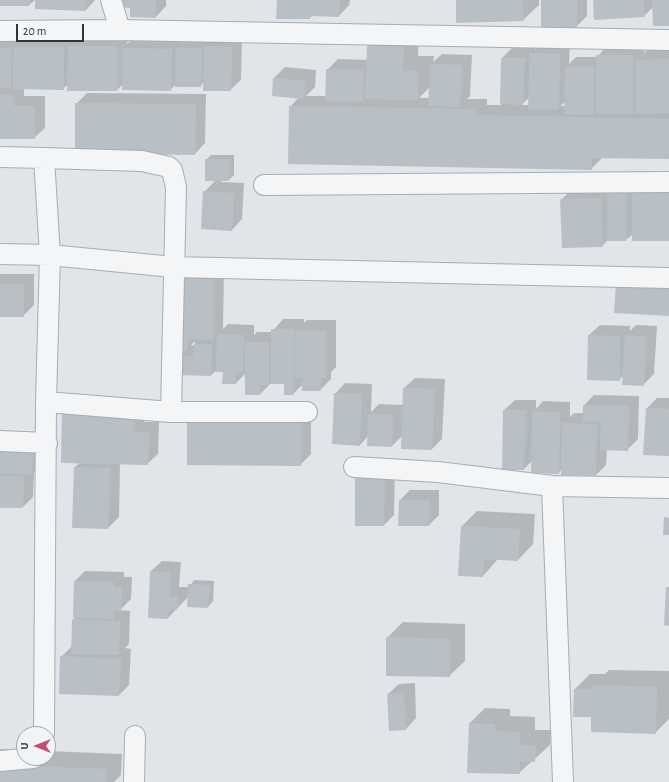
<!DOCTYPE html>
<html>
<head>
<meta charset="utf-8">
<style>
  body { margin:0 }
  #map { position:relative; width:669px; height:782px; overflow:hidden; background:#e1e5e9; font-family:"Alegreya Sans",sans-serif }
  canvas { display:block }
  .north { position:absolute; left:16px; top:726px; width:40px; height:40px; box-sizing:border-box; background:#f0f4f6; border:1px solid #a1a8ad; border-radius:50%; rotate:270deg; font-size:11px; font-weight:700; line-height:16px; text-align:center; color:#2a3540 }
  .north::after { content:''; display:block; margin:auto; width:14px; height:18px; background:#c74d70; clip-path:polygon(50% 0,100% 100%,50% 72%,0 100%) }
  .scale { position:absolute; left:16px; top:24px; width:68px; height:18px; box-sizing:border-box; border:2px solid #2a3540; border-top:0; padding-left:5px; font-size:12px; line-height:14px; white-space:nowrap; color:#2a3540; -webkit-text-stroke:3px #f0f4f6; paint-order:stroke }
</style>
</head>
<body>
<div id="map">
<canvas width="669" height="782"></canvas>
<div class="north">U</div>
<div class="scale">20 m</div>
</div>
<script>
const g = document.querySelector('canvas').getContext('2d');
g.lineJoin = 'round';
function fillPath(path, color) { g.fillStyle = color; g.fill(path, 'evenodd'); }
function trace(path, color, width, dash) { g.strokeStyle = color; g.lineWidth = width; g.lineCap = dash ? 'butt' : 'round'; g.setLineDash(dash || []); g.stroke(path); }
const shadow = new Path2D(`
  M0 0H35L29 5H0Z
  M36 0H95L86 10Z
  M113 0H166V6L156 17Z
  M278 0H350L349 5 339 16 313 15 310 18H277Z
  M457 0H539V5L523 20Z
  M542 0H587V16L576 27Z
  M594 0H669V25L653 7 644 16Z
  M383 31 419 32 418 56H434L433 62 442 54 472 55 470 96 467 99H487V105H501L502 58 513 47 535 48V50L541 43 570 44 569 64 576 57H597L608 45H644V53L647 50 669 49V158H602L591 169 290 107 299 97 273 95 274 78 285 67 316 70 315 87 306 96H327V70L338 59 367 60 368 47ZM430 87V98H419ZM530 97 529 105H521ZM565 102V106H560Z
  M79 36H128L127 44 134 38 182 39V43L187 38 242 37 241 80 230 90 204 82 200 86 176 84 170 90 123 84 117 90 68 84 63 89 24 88V96H45V128L34 138H0V38H21V41L25 37H74V41Z
  M87 93 206 94 205 143 195 154 76 104Z
  M211 155H234V175L229 180H221V182L244 183 242 219 232 230 204 192 216 180 206 160Z
  M669 180V240L633 234 626 240H608L602 246 561 200 572 189Z
  M224 267 223 329 228 324 254 325V335L257 332H272L283 319H304V323L307 320H336V367L331 372V379L320 390 303 384 293 394 285 383H271L260 394 246 373 236 383 224 371H216L211 375 178 356 185 349 176 278ZM195 341V346L191 345Z
  M0 274H34V305L23 316H0Z
  M600 325 630 326V331L636 325 657 326 654 374 643 385 624 375 619 380 589 335Z
  M415 378 445 379 442 439 432 449 403 435 392 446 368 436 360 445 335 394 345 383 372 384 371 412 379 404 404 405V388Z
  M594 395 639 396 638 439 627 450 607 449 606 465 596 475 562 469 559 473 532 461 524 469 504 410 515 400H536V409L543 401 570 402V417L574 413H584V405Z
  M657 398H669V454L647 408Z
  M145 403 144 422H159L158 454 147 464 120 463 119 517 108 528 75 467Z
  M311 409V454L300 465 188 419Z
  M0 437 43 439 42 463 34 472 33 497 23 507H0Z
  M395 464 394 515 384 525 356 473Z
  M410 490H439V515L429 525 400 500Z
  M477 511 535 514 533 544 518 560 498 559 483 576 462 526Z
  M162 561 181 562 179 587H189L194 580 214 581 213 601 208 607 188 597 168 618 151 571Z
  M85 571 124 572V577H132L131 599 120 610 130 611 129 644 125 648 131 649 129 685 119 695 61 657 72 646 73 620 76 617 75 581Z
  M403 622 465 624V661L449 676 387 638Z
  M609 670 669 671V719L655 733 593 716 575 689 590 674H605Z
  M415 683 416 718 406 729 388 694 399 684Z
  M485 708 510 709V716L535 717V730H551L550 745 519 773 470 723Z
  M0 749 24 750V758H48V751L122 754 121 775 114 782H0Z`);
const building = new Path2D(`
  M0 0H30L29 6H0Z
  M35 0H86V11L35 9Z
  M112 0H156V18L130 17V8L114 7Z
  M277 0H340L339 17 310 16V19H276Z
  M456 0H523L524 21 456 23Z
  M541 0H577V28L541 27Z
  M593 0H644L645 17 594 20Z
  M652 0H669V26H653Z
  M68 46H117V91H67Z
  M204 46 232 47 231 91H203Z
  M367 46 404 47 403 71H419L418 100 365 99Z
  M14 47H64V90L13 89Z
  M0 48H11V88H0Z
  M123 48 172 49 171 91 122 90Z
  M176 48H202L201 87H175Z
  M530 53 560 54 559 109H528Z
  M596 55H633V114H596Z
  M501 58H525L523 105 500 104Z
  M669 59V113L636 114V60Z
  M430 64 462 65 460 107 428 106Z
  M565 67H594V115L564 114Z
  M326 69 364 70 363 102 325 101Z
  M273 78 306 81 304 99 272 96Z
  M0 95H14V106H35V139H0Z
  M75 103 196 104 195 155 75 154Z
  M289 106 477 109V115L669 119V159L592 158V170L288 164Z
  M205 159H229V181H205Z
  M608 185H627L626 241H607Z
  M632 190 669 191V241H632Z
  M203 191 234 193 232 231 201 229Z
  M601 198 603 247 562 248 560 199Z
  M175 277 214 278 213 340 188 339V350L174 349Z
  M616 283 669 285V316L614 313Z
  M0 284H24V317H0Z
  M271 329H294V395H284V384H271Z
  M295 331H326V378H321V391H302V378H295Z
  M217 334 244 335 243 372H236V384H222L223 372H216Z
  M588 335 620 336V381L587 380Z
  M625 335 646 337 644 386 622 385Z
  M245 342H269V385H260V395H245Z
  M194 344H212L211 376 177 375V355L193 356Z
  M403 388 435 389 432 450 401 449Z
  M334 393 362 394 360 446 332 444Z
  M583 405 629 406 628 451 600 450 601 422 583 421Z
  M646 408 669 409V456L643 455Z
  M503 410H526L524 470H502Z
  M62 411 135 413 134 432H149L148 465 61 463Z
  M532 411 560 412 559 474 531 473Z
  M368 414 393 415 392 447 367 446Z
  M187 419H301V466L187 465Z
  M562 423 597 424 596 476 561 475Z
  M0 448 33 449 32 475 0 474Z
  M74 467 110 468 108 529 72 528Z
  M355 473 385 474 384 526H355Z
  M0 476H24L23 508H0Z
  M399 500H429V526H398Z
  M664 517 669 518V535H663Z
  M461 526 520 529 518 561 484 559 483 577 458 576Z
  M150 571 171 572 169 597H178L177 610H169L168 619 148 618Z
  M74 581 114 582V587H122L121 611H114V619L73 618Z
  M188 584 210 585 208 608 187 607Z
  M666 587H669V626L664 625Z
  M72 619 120 621 119 655 71 654Z
  M386 637 450 639V677L386 676Z
  M60 656 121 659 119 696 59 694Z
  M592 685 657 687 656 734 591 732V717H573L574 689H592Z
  M404 693 406 730 389 731 387 694Z
  M469 723 495 724V731L520 732V745H536L535 762 520 761V774L467 773Z
  M0 765 107 769 106 782H0Z`);
const minor = new Path2D(`
  M111 0 120 30
  M0 31 120 30 669 40
  M0 157 44 158 50 255 46 402 44 734
  M44 158 142 161 169 167 172 170 176 187 171 412
  M264 185 669 182
  M0 254 50 255 173 267 669 278
  M46 402 171 412H307
  M0 441 47 443
  M354 467 438 472 552 486 669 488
  M552 486 563 782
  M0 761 33 758
  M134 782 135 736`);
fillPath(shadow, '#0003');
fillPath(building, '#b8bfc5');
trace(minor, '#a6adb3', 22);
trace(minor, '#f3f5f7', 20);
</script>
</body>
</html>
